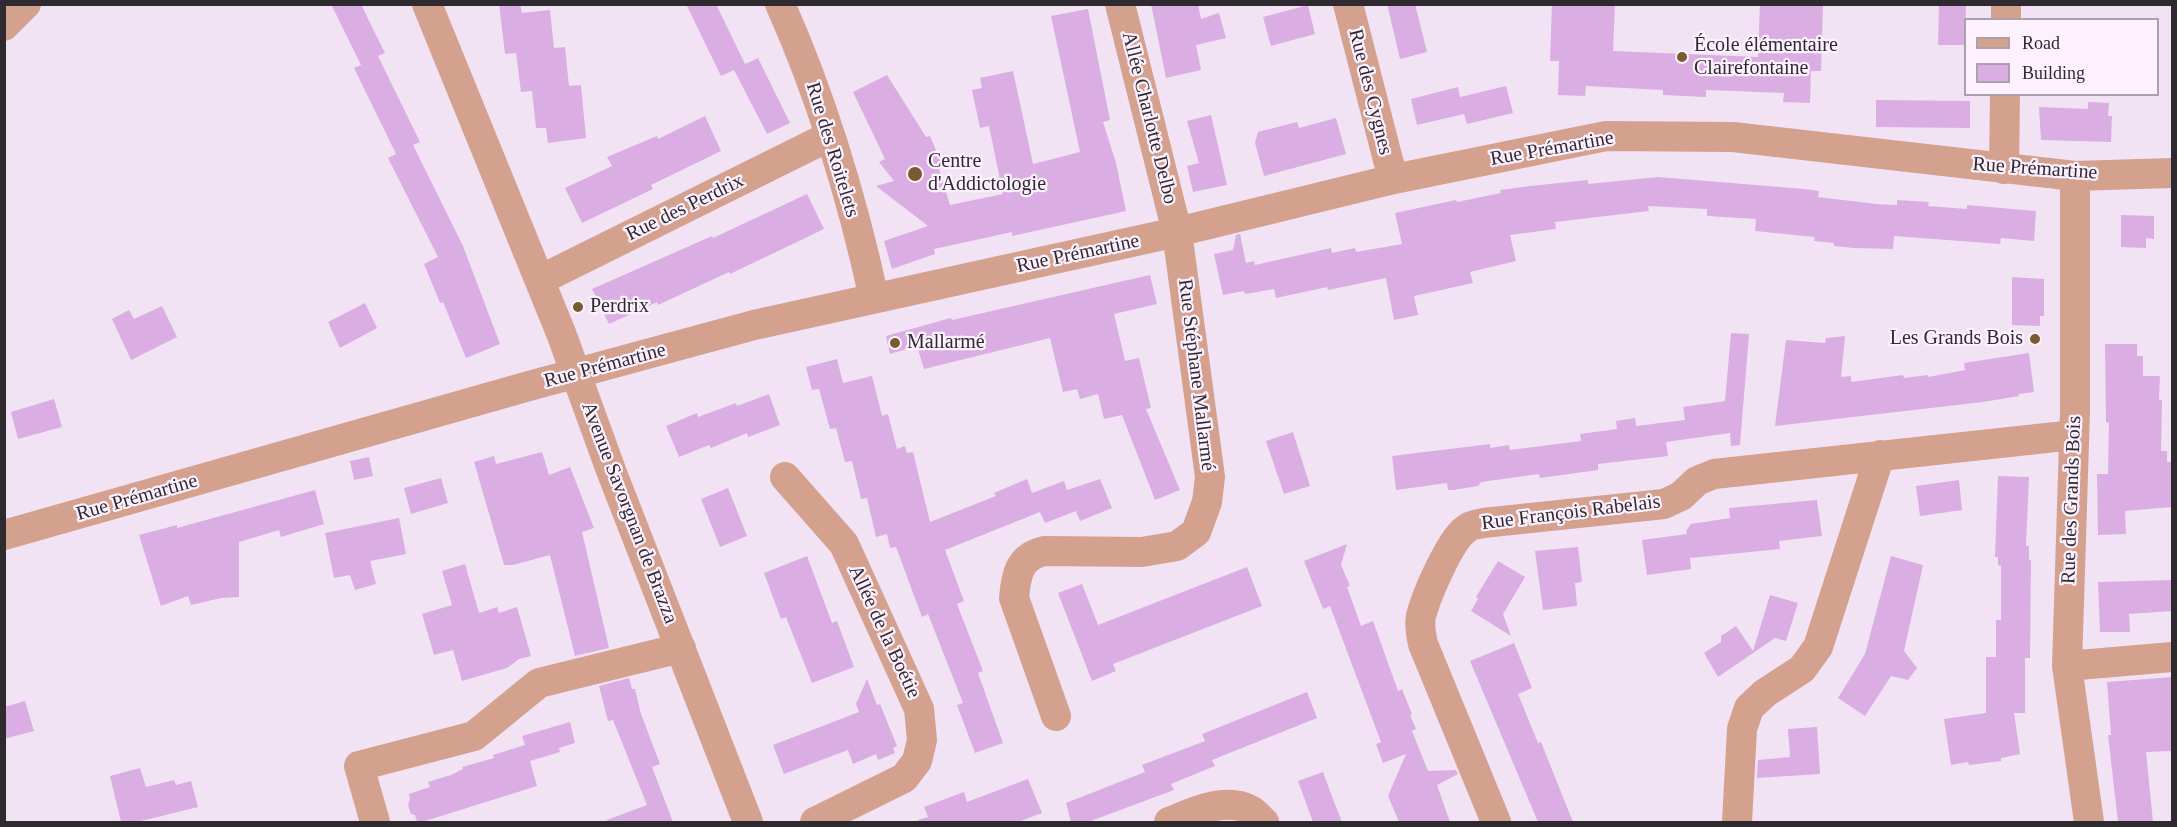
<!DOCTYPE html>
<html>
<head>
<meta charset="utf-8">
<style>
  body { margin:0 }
  #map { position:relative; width:2177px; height:827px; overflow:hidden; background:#f1e3f4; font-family:"Times New Roman",serif }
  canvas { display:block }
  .frame { position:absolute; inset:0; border:6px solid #2f2a30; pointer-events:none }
  .legend { position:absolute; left:1964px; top:18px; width:195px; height:78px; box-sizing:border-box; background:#fdf1ff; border:2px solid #aba1ac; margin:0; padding:8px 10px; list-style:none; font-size:18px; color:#2f2a30 }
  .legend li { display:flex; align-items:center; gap:12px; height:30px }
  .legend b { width:30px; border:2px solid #aba1ac }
</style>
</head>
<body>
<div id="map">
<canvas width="2177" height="827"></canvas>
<div class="frame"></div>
<ul class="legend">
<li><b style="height:8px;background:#d4a18f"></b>Road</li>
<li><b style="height:16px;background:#daaee3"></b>Building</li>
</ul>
</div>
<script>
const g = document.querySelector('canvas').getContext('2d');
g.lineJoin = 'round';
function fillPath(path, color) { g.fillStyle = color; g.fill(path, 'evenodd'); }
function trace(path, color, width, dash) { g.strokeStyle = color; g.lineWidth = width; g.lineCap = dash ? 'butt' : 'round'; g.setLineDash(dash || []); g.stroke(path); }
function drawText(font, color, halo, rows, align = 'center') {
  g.font = font + ' "Times New Roman",serif'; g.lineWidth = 4.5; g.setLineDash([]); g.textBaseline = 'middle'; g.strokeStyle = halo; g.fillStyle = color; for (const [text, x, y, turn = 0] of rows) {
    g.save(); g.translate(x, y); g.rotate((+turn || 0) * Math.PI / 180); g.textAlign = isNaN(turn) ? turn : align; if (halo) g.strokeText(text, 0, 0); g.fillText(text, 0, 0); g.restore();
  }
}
const building = new Path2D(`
  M331 4H361L372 27 385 53 378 56 420 142 413 145 463 246 500 344 466 358 443 302 440 303 424 264 438 257 388 158 396 154 354 68 361 65Z
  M499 4H520L522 13 550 10 554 48 565 47 569 86 581 85 586 138 548 143 546 128H536L532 91 521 92 516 53 505 54Z
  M686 4H716L745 64 739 67 758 58 790 123 767 134 734 70 721 76Z
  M1151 4H1198L1201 19 1219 13 1226 38 1196 45 1201 70 1166 78Z
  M1387 4H1415L1427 52 1400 59Z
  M1552 4H1615L1613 51 1758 57 1760 4H1823L1821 71H1811L1810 103 1783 102 1784 93 1706 90V97L1663 95V90L1586 86 1585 96 1558 95 1559 61H1550Z
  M1939 4H1966L1965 45H1938Z
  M1308 5 1315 34 1271 46 1263 17Z
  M1088 9 1110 120 1103 122 1116 163 1126 211 1012 236V232L934 249 935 254 892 269 884 241 928 226 876 186 894 181 879 162 885 159 853 92 887 75 926 137 930 136 943 167 939 169 950 205 1003 194 989 126 980 128 972 90 982 88 980 78 1013 71 1033 164 1080 152 1051 16Z
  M1506 86 1513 113 1467 124 1464 114 1417 125 1411 99 1458 87 1460 97Z
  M1876 100 1970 101V128L1876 127Z
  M2088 102 2109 103 2108 116H2112L2111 142 2041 140 2039 107 2088 109Z
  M1211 115 1227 185 1193 192 1187 166 1199 163 1187 121Z
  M705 116 721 151 651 185 653 189 582 223 565 188 612 166 607 157 657 136 658 139Z
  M1336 118 1346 154 1264 176 1255 143 1258 132 1297 122 1299 128Z
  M1658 177 1804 189 1819 191 1818 197 1876 204 1897 205V200L1929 202 1928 206 1967 209V205L2036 211 2034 241 2001 238 2000 244 1894 236 1893 249 1853 248 1834 246V243L1814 241 1815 237 1755 231 1756 219 1707 216V209L1648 206 1649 211 1555 222 1556 229 1510 235 1516 261 1470 272 1473 283 1414 296 1418 315 1394 320 1386 278 1328 290 1327 287 1276 298 1274 289 1245 294 1244 291 1223 295 1214 254 1233 250 1236 235 1240 234 1246 263 1254 261 1255 265 1331 248 1332 253 1355 248 1356 252 1402 244 1395 213 1456 200 1457 202 1501 193 1500 190 1530 186 1588 180V184Z
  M807 194 824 229 730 274 729 272 658 305 657 302 609 324 592 289 712 236 713 238Z
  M2121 215 2154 216V239L2146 238V248L2121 247Z
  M1150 275 1157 304 1114 314 1125 361 1139 358 1151 408 1146 409 1180 490 1155 500 1122 415 1104 419 1098 394 1080 399 1077 389 1063 392 1050 338 924 369 917 346 890 354 886 336 951 318 952 320Z
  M2012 277 2044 279V316H2040V326L2012 325Z
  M365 303 377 328 340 348 328 322Z
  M162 306 177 337 131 360 112 319 129 310 134 319Z
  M1731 333 1749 334 1740 445 1731 446 1730 433 1666 442 1668 456 1598 464V470L1540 478 1539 474 1481 482 1478 486 1453 490H1448L1447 483 1396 490 1392 456 1490 444V448L1509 445 1510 450 1581 441 1580 434 1617 429 1616 421 1635 418 1636 426 1685 420 1683 407 1725 401Z
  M1845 336 1841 377 1851 376V382L1903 375 1904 378 1928 375V377L1965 370 1964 363 2029 353 2034 392 2019 394V396L1983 402 1775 426 1786 340 1825 343 1826 338Z
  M2105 344H2137V356H2143V376H2160L2159 400H2162L2161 451H2167V462H2172V507L2125 511 2126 534 2098 535 2097 474H2108L2109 423 2106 422Z
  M837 359 843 383 872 376 882 416 888 414 897 449 905 446 907 453 913 452 930 522 996 496 994 493 1027 479 1032 493 1064 481 1067 490 1100 479 1112 508 1080 521 1076 511 1045 523 1040 512 945 550 964 601 957 604 983 671 978 673 1003 743 975 753 957 705 963 703 928 614 922 617 896 547 890 548 887 534 876 537 867 498 861 499 852 461 845 462 836 428 830 429 819 389 812 390 806 367Z
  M769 394 780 425 748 437 747 433 711 448 709 445 679 457 666 426 697 413 698 417 736 403 737 406Z
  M54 399 62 427 18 439 11 412Z
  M1293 432 1310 486 1284 494 1266 441Z
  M542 452 549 475 570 467 594 528 582 532 609 648 575 656 550 555 513 565H504L474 462 494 456 496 464Z
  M369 457 373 476 354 480 350 461Z
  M1998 476 2029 477 2026 546H2029V560H2031L2030 658H2025V713H2014L2020 754 2001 758V761L1969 765 1968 762 1951 765 1944 719 1986 713V657H1996V620H2001V566L1998 565V557H1995Z
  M441 478 448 503 411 514 404 488Z
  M1959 480 1962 510 1920 516 1916 486Z
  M728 488 747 536 720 547 701 499Z
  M315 490 324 524 281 537 279 530 239 542V597L221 598 191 605 188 596 161 606 139 535 177 525V528Z
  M1817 500 1822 536 1779 541 1780 549 1690 558 1691 569 1647 575 1642 540 1687 534 1686 531 1691 524 1730 518 1729 508Z
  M399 518 406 554 370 561 376 584 355 590 350 575 334 578 325 533Z
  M1347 544 1341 565 1350 586 1347 587 1361 626 1373 621 1398 691 1402 689 1412 714 1410 715 1416 729 1412 731 1428 771 1456 770 1458 774 1437 785 1450 822H1399L1388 796 1406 754 1383 763 1376 744 1381 742 1330 606 1323 609 1304 561Z
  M1578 547 1582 582 1575 583 1577 606 1543 610 1535 551Z
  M807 556 832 623 837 621 854 667 812 683 786 617 781 619 764 573Z
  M1891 556 1923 565 1904 651 1917 668 1908 680 1891 676 1865 716 1838 698 1865 654Z
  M1498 561 1525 577 1503 614 1511 636 1471 611 1478 599 1476 597Z
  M465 564 479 613 497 607 499 613 517 607 531 656 519 659 507 668 462 681 453 650 434 655 422 614 452 605 442 571Z
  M1247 567 1262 606 1113 664 1116 671 1092 681 1058 593 1082 584 1098 625Z
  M2172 580V611L2129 614 2130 632H2100L2098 582Z
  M1770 595 1798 603 1786 641 1775 638 1718 677 1704 653 1721 642V636L1736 626 1753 651Z
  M1514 643 1532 688 1518 694 1538 743 1541 742 1573 822H1538L1470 661Z
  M2172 677V751L2146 752 2153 822H2118L2108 735H2111L2107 682Z
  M629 678 632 689H635L641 714 660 764 652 767 673 822H607V820L647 805 613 720 608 721 599 686Z
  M867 679 877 705 880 704 897 746 893 748 895 753 878 760 876 754 853 764 848 750 784 774 773 745 859 712 856 704Z
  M1307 692 1317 718 1212 760 1215 766 1171 784 1174 790 1088 822H1071L1066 803 1145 772 1142 765 1205 741 1202 734Z
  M25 701 34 731 4 739V707Z
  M570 722 575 743 559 748 560 752 530 761 537 786 422 822H417L415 815 411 814 408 805 410 799 409 794 430 787 428 782 451 775 463 769 462 767 494 758 493 755 525 745 522 736Z
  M1817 727 1820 774 1757 778 1758 760 1790 757 1788 729Z
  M140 768 146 787 174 780 176 785 191 781 198 807 137 822H121L110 776Z
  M1323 772 1331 794 1342 822H1313L1298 781Z
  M1028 779 1042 813 1018 822H918V820L928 817 924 807 964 792 967 802Z`);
const minor = new Path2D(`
  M427 4 561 333 612 473 748 822
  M780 4C822 98 852 198 874 298
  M1348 4 1388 160 1394 179
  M2006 20V4
  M4 26 26 4
  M2004 169 2005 94
  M2075 176V411L2067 666 2089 822
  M540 280 830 136
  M785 477 844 544 919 709 922 740 917 761 904 778 815 822
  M4 535 529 386 754 325 1177 232 1394 179 1606 136 1733 137 2075 176 2172 173
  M2067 666 2172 657
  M1056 716 1014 598C1016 575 1019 557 1044 551L1142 552 1177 546 1196 532 1207 502 1210 477 1177 232 1120 4
  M375 822 359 766 474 736 539 683 681 648
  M1169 822C1191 813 1226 796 1250 810 1255 812 1260 819 1264 822
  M1496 822 1423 644C1421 635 1419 625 1421 616 1426 596 1450 540 1466 529 1470 525 1478 524 1483 523L1664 504 1681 496 1697 481 1714 474 2074 435
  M1737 822 1742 729 1749 708 1765 693 1802 669 1818 647 1880 455`);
const markers = [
  [1682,57,6,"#795b2f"],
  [915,174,8,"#795b2f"],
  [578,307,6,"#795b2f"],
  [2035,339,6,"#795b2f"],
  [895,343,6,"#795b2f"]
];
const poiNames = [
  ["École élémentaire",1694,46],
  ["Clairefontaine",1694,69],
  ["Centre",928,162],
  ["d'Addictologie",928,185],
  ["Perdrix",590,307],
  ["Les Grands Bois",2023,339,"right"],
  ["Mallarmé",907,343]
];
const streetNames = [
  ["Rue des Cygnes",1370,92,76],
  ["Allée Charlotte Delbo",1149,118,76],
  ["Rue Prémartine",1552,149,-10],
  ["Rue des Roitelets",832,150,73],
  ["Rue Prémartine",2035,169,4],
  ["Rue des Perdrix",685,208,-26],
  ["Rue Prémartine",1078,254,-12],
  ["Rue Prémartine",605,366,-15],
  ["Rue Stéphane Mallarmé",1196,375,83],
  ["Rue Prémartine",137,498,-16],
  ["Rue des Grands Bois",2072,500,-88],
  ["Avenue Savorgnan de Brazza",629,513,69],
  ["Rue François Rabelais",1571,513,-7],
  ["Allée de la Boétie",884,632,65]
];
fillPath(building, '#daaee3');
trace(minor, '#d4a18f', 30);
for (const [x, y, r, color] of markers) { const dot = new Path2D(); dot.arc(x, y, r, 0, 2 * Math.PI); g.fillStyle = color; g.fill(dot); trace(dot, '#fdf1ff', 2); }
drawText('20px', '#2f2a30', '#fdf1ff', poiNames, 'left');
drawText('20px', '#2f2a30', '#fdf1ff', streetNames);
</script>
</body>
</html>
